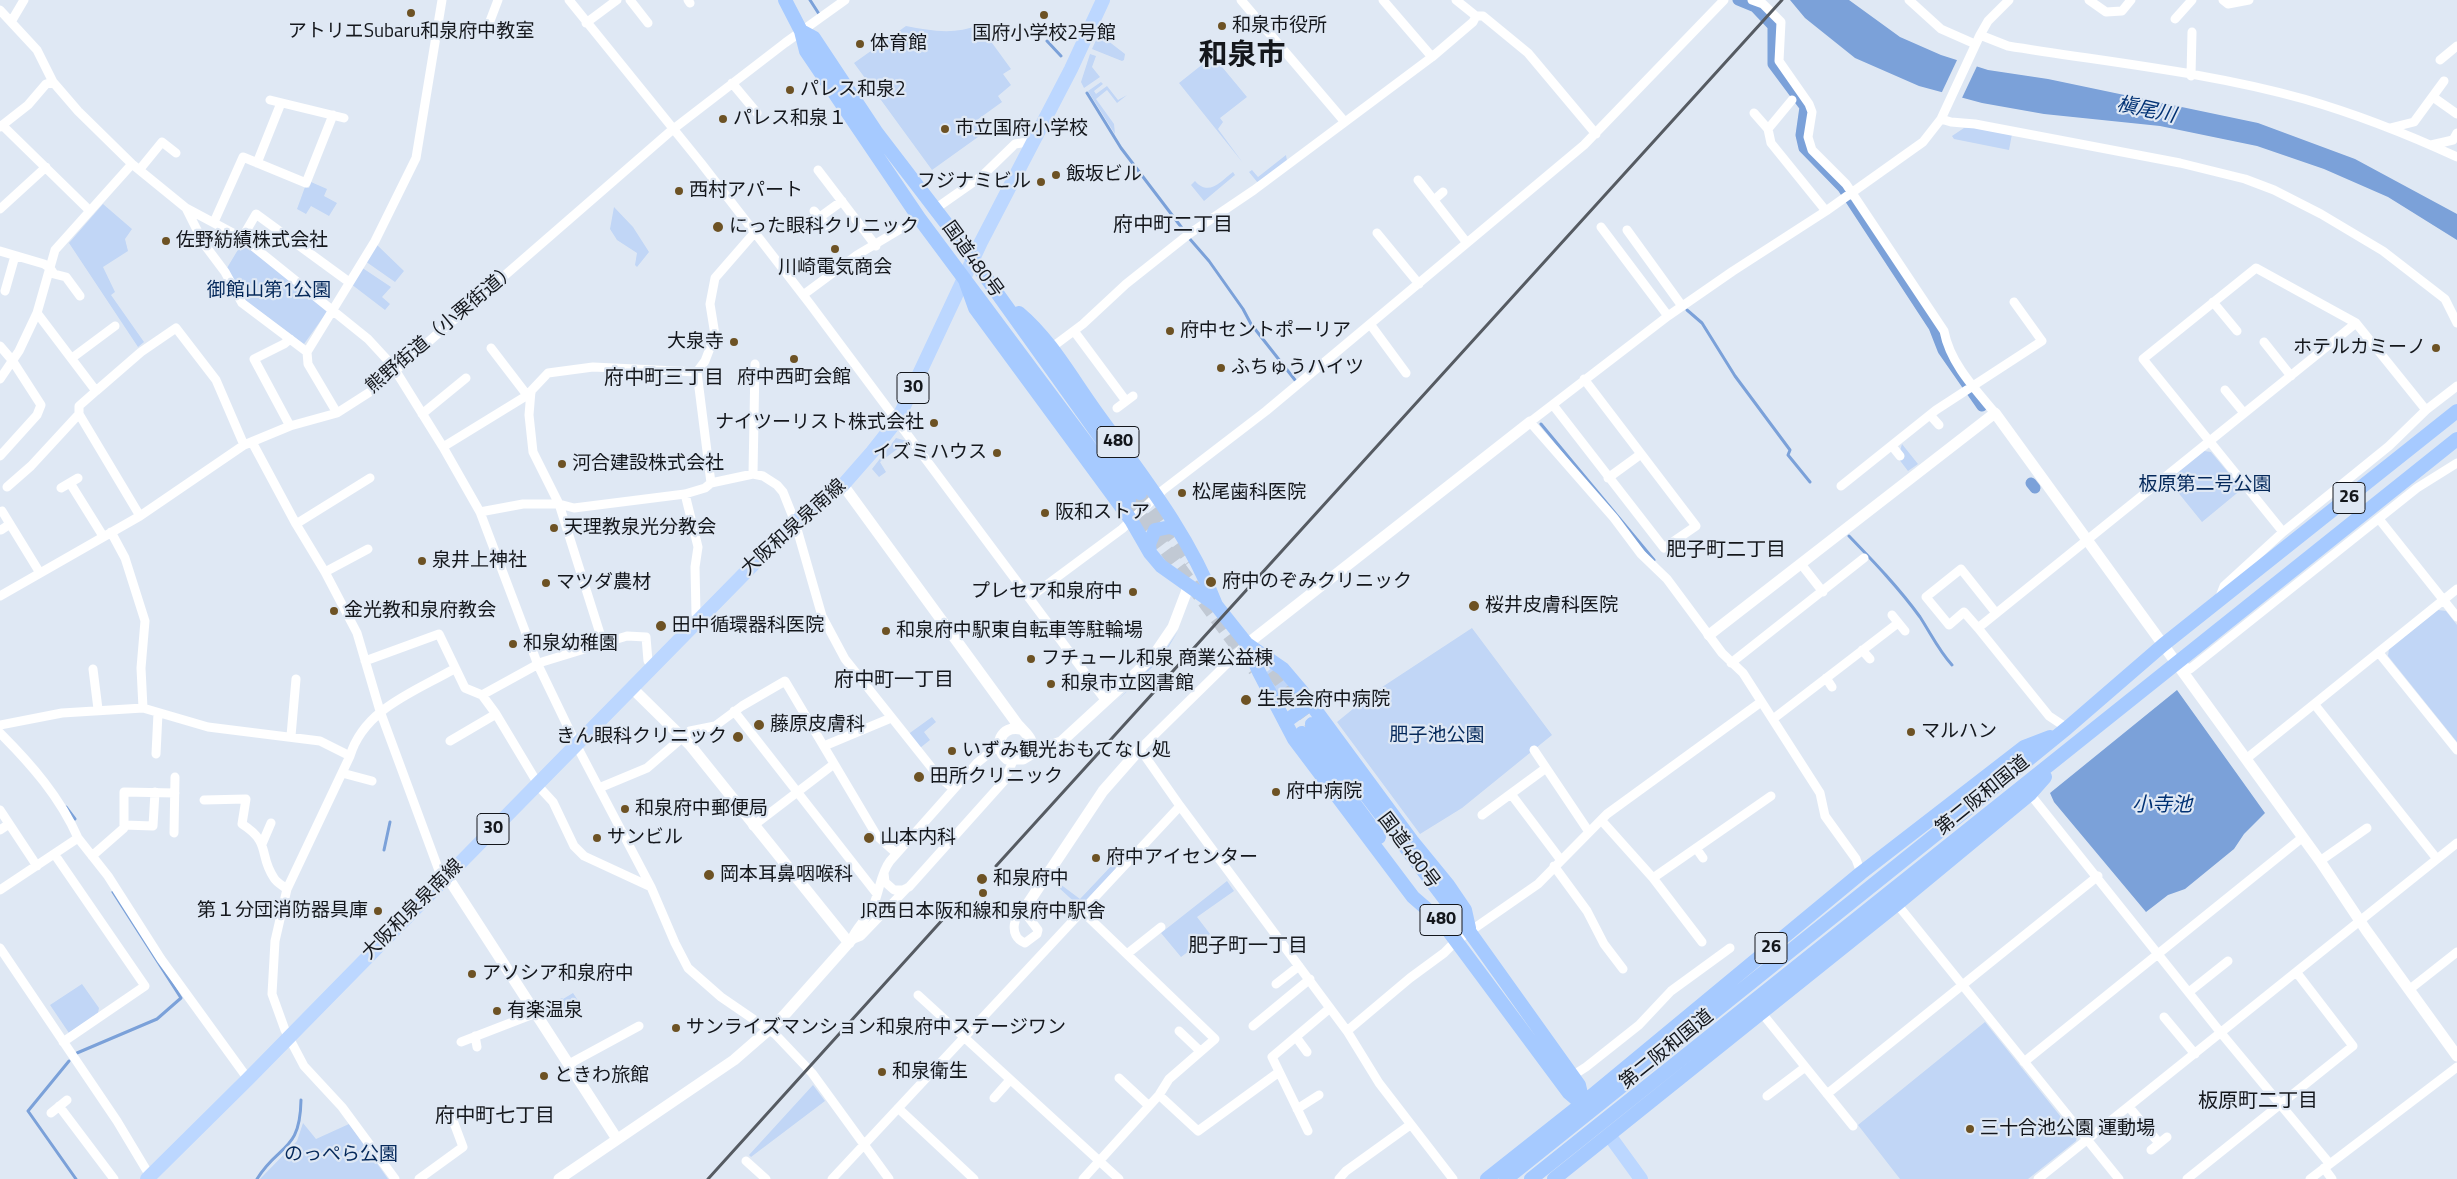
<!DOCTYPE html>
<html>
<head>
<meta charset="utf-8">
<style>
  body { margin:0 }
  canvas { display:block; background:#dfe8f4 }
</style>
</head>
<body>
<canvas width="2457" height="1179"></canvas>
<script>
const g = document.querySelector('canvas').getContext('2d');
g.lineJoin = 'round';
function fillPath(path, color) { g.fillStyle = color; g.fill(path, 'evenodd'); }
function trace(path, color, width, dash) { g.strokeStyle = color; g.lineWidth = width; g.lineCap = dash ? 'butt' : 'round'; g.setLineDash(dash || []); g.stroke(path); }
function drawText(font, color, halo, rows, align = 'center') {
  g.font = font + ' "Titillium Web","Noto Sans JP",sans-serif'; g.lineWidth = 4.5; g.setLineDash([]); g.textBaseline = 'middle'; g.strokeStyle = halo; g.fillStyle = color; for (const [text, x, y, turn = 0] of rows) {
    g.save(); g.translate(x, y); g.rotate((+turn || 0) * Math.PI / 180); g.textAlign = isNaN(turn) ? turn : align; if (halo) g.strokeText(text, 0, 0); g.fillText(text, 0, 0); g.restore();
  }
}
const green = new Path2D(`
  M979 25 1011 69 1003 74 1011 85 998 96 1002 102 977 120 985 132 932 170 854 63 906 26C931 31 955 35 979 25Z
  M1103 37 1125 54 1124 60 1122 61 1092 49 1097 38Z
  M1090 54 1096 56 1092 67 1100 77 1084 88 1081 82Z
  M1213 56 1247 97 1220 118 1223 122 1218 129 1243 163 1179 83Z
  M1101 82 1103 84 1094 91 1096 94 1107 86 1118 100 1127 95 1117 103 1107 90 1096 99 1114 124 1115 134 1088 91Z
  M1964 128H1982L2012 134 2009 150 1954 139 1952 136Z
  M1286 155 1287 161 1258 183 1249 172 1252 170 1258 177Z
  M1233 172 1235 175 1204 201 1191 185 1195 181C1209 197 1221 181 1233 172Z
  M311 182 327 189 324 196 337 203 329 216 311 206 306 214 297 209 305 187 309 188Z
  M103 204 132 229 125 239 128 251 103 267 115 292 111 295 144 342 138 347 69 243Z
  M614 207 633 227 649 252 637 267 635 265 637 253 617 240 610 229Z
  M242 243 329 309 304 344 246 301 235 286 227 268Z
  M376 244 404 271 395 282 365 261Z
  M361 267 391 287 382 297 390 304 385 310 351 284Z
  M896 438 907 441 906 453 900 447 880 462 886 472 879 477 872 469Z
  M1902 444 1918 464 1908 471 1898 458Z
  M2204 451 2211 452 2242 489 2202 522 2168 480Z
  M2438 610 2446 611 2457 625V742L2388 656 2389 649Z
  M1472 628 1552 735 1462 808 1420 834 1337 722 1370 695Z
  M1178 631 1162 658 1117 701 1161 656Z
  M1273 667C1283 676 1299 687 1295 702L1288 706 1282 705 1264 674Z
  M932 717 936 722 924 732 930 740 920 748 907 735Z
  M1114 863 1116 869 1080 907 1058 887 1060 884 1080 899Z
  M1227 881 1234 891 1197 917 1210 934 1197 945 1195 942 1191 945 1193 948 1181 957 1161 933Z
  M82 984 99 1008 98 1013 69 1033 50 1005Z
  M573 993 579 1002 548 1017 543 1010 544 1006 562 998 563 999Z
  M1985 1022 2077 1137 2076 1141 2028 1179H1900L1858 1125Z
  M813 1085 825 1101 751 1157 749 1155Z
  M303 1123 316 1139 349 1124 388 1179H260L297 1141Z`);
const water = new Path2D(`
  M1790 0H1849L1900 37 1941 55 1988 70 2048 79 2258 123 2355 159 2457 214V240L2388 197 2324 169 2257 146 2160 126 2044 114 1982 103 1919 86 1855 58 1805 18Z
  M2177 690 2265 813 2244 834 2234 849 2185 889 2168 895 2146 912 2054 802 2050 793Z`);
const pier = new Path2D(`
  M1958 58 1978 64 1961 100 1941 94Z`);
const stream = new Path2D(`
  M810 0 819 14
  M1047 41 1061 56
  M1087 93 1121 148 1185 232
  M1189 238 1209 261 1243 309 1251 324 1295 380
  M1687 310 1702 323 1735 376 1790 450 1788 455 1810 482
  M1541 424 1654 560
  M1849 536C1874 562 1899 588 1920 617 1931 634 1939 651 1952 665
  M66 807 75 819
  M384 850 390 822
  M77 1053 157 1019 181 998 113 892
  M69 1061 28 1111 76 1179
  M257 1179C279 1143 300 1153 301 1100`);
const canal = new Path2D(`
  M1738 0 1755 7 1773 26V64L1805 107 1801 135 1804 148 1843 188 1934 327 1943 350 1982 406
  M2031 483 2035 488`);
const trunkTunnel = new Path2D(`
  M1140 493 1191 561
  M1129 500 1255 670
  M1260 654 1312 724`);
const minor = new Path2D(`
  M569 0 701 163 810 304 1106 701
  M630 0 648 23
  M688 0 690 3
  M1241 0 1344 121
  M1383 0 1432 57
  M1456 0 1476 16
  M1752 0 1763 4 1781 22 1779 61 1809 104 1812 112 1808 137 1812 150 1846 184 1944 331C1950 363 1975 389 1995 413
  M1909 0 1941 29 1975 44
  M2089 0 2106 12 2122 11 2131 0
  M2223 0 2228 4 2249 0
  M0 10 37 50 53 82 78 111 132 164 186 208 244 239 368 339 392 365 443 447 480 512 538 665 580 752 651 887 675 943 688 968 721 997 775 1034 812 1073 889 1179
  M2175 19 2192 0
  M490 21 498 0
  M11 22 24 0
  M586 23 617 0
  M1980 35 2008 46C2106 62 2208 72 2304 99 2356 114 2407 134 2457 157
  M2440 60 2457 46
  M2191 76 2192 32
  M732 83 757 113
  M2433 97 2457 114
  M270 100 344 118
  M1754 113 1768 129 1771 143 1826 211
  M1941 119 1951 122 1975 124 2180 163 2245 179 2274 190 2321 214 2383 251 2445 299 2457 323
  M2 125 90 211
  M0 127 28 105 46 84 53 82
  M2390 128 2414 122 2444 81
  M1768 129 1792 100
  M2431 145 2453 140 2457 133
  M257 163 281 103
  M132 164 55 250 37 313 96 391 141 352 176 328 216 380 244 445
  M140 169 162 142 176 153
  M818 170 876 246
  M1418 180 1467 243
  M1434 200 1443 192
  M186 208 204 244 225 272 242 303 307 352
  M0 209 46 167
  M935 209 982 176 1015 144 1034 141
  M814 211 827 226
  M820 217 842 201
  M214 222 243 157 306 183 333 115
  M1601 227 1668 316
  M1627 230 1682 306
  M755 232 715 278 710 304 715 335 705 361 697 372 593 367 548 373 531 391 529 415 533 452 559 504 574 508 685 494 705 488 711 483 753 474 763 476 777 485 783 492 795 522 822 616 845 659 939 777 954 789
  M1377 233 1419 284
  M242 238 256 214 349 282
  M0 251 44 264 50 268 54 274 66 277 80 296
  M5 291 15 256
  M803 295 857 255 919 218
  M2213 302 2237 331
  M1370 324 1406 373
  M1074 331 1126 401
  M290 339 284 344 254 359 290 426
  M2264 342 2291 376
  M0 346 12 360 41 405 37 415 0 456
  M491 348 527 395
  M1051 348 1083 324 1126 284 1189 234 1254 190 1432 57 1473 22 1476 16H1483L1528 53 1596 134
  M72 358 115 326
  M697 372 711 483
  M0 379 19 351 37 313
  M2225 390 2244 413
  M96 391 79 406V414L140 516
  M1553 405 1664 548 1696 526 1584 379
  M1117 408 1133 396
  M337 413 308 364 307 352 375 241 416 158 442 0
  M422 414 466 378
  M1930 415 1939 425
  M252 442 296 524 325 572 357 633 380 711 441 876 445 877
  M1892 446 1900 456
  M443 447 531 393
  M753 474 755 364
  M1608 478 1641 454
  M70 483 103 536
  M1841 486 1936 410 2042 341 2014 302
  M7 487 31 466 79 414
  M61 488 78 478
  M685 494 698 547 695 567 696 614 699 620
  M2 511 40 573
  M480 512 523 504H559L603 643
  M2379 519 2457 617
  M296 524 370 478
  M1 530 10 524
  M111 532 125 558 145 621 141 668 143 708
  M2283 532 2143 359 2256 268 2356 323 2426 410
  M1801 564 1823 592
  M325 572 368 549
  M0 596 140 516 244 445 290 426 337 413 373 390 672 130 785 43 845 0
  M1029 598 1122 529 1163 490 1266 411 1584 145 1724 0
  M2219 599 2224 586 2283 532 2389 446 2426 410 2457 386
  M1892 615 1905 631
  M1978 628 1964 612 1949 625 1926 597 1961 569 1996 613
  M1247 644 1140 749 1180 806 1347 1031 1379 1083 1453 1179
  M1862 650 1870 659
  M2379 653 2457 750
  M365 661 439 634 465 688 482 695 496 714 541 789 553 802 574 846 584 856 651 887
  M1731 663 1864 558
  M2178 664 2190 669 2417 488 2457 463
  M93 669 98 709
  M1826 678 1832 687
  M482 695 542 662 627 636 646 637 648 661 653 665
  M2315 705 2437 859
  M734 711 877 894
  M1773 719 1898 623
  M0 725 62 713 143 708 208 727 320 741 350 756
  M2067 728 2049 716 1978 628 2356 323
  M0 733C31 764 60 797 78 838L0 890
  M291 736 296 679
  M450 741 496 714
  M824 746 891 718
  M1534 750 1589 832
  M156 754 158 713
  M2246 759 2457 589
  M342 773 372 781
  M599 788 647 768 690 731 715 726 742 706 785 681 877 836 896 853
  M1511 794 1560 859
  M2030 794 2221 1033 2329 1163
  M204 800 246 799 242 824C272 843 258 855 274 878 276 882 283 886 287 889
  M0 810 37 866
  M1482 815 1546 768
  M1602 821 1653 878 1702 942
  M124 825 153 826 155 792
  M753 826 834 764
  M0 830 9 824
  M174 833 175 777
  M78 838 108 876 161 959 248 1079
  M262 844 271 823
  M1696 848 1703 858
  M55 855 145 986 63 1042
  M92 856 124 828V792L175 793
  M2320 861 2367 828
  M1554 866 1587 911 1604 944 1623 969
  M884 873 885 882 894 890H903L909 887 1004 781 1013 761
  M1861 873 1856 859 1825 816 1820 793 1743 673 1722 653 1667 579 1641 554 1614 518 1530 422 1668 316 1733 271 1826 211 1923 142 1941 119 1980 35 1988 21 2009 0
  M1653 878 1771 796
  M1897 904 2119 1179
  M1027 905 1026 914 1038 930 1037 934 1025 943C1007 936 1014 913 1027 905Z
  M1082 911 1215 1039 1169 1079 1159 1095 1083 1179
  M851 940C856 927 867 919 873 906 880 891 880 874 890 861L977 763 999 745
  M851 940 861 936 907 888
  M0 948 117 1121 150 1176
  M1127 954 1161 927
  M1276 984 1299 966
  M2410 989 2457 952
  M2189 992 2228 961
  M918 995 1119 1179
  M1761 1012 1853 1126
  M2164 1017 2195 1054
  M1253 1026 1310 979
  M1179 1031 1200 1051
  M1347 1031 1410 978 1444 953 1456 941 1538 884 1607 814 1761 702
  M475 1036 477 1047
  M1296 1037 1307 1052
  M461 1042 536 1013
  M2024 1062 2303 837
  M569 1064 639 1026
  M1572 1076 1586 1067 1639 1025 1671 991 1730 948
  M1119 1078 1149 1106
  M1827 1094 2098 876
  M1159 1095 1198 1131 1279 1072
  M1767 1096 1804 1068
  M994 1098 1010 1080
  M59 1106 114 1179
  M2129 1107 2159 1143
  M898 1108 974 1179
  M1297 1109 1319 1095
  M51 1113 67 1100
  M1308 1131 1272 1057 1330 1008
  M2151 1150 2167 1137
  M746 1161 766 1179
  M2324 1168 2332 1179
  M395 1179 342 1107 304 1066 285 1030 272 994 275 941 287 889 350 756C364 709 414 692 454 669
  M419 1179 463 1147 451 1115
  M832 1179 1180 806
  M1339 1179 1346 1171 1410 1125
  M2038 1179 2457 843
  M2187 1179 2353 1046 2297 973
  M2310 1179 2457 1067`);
const tertiary = new Path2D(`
  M843 485 1018 725C1027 735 1038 741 1027 756
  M1709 635 1995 413 2320 861 2366 930 2457 1056
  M1247 644 1530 422
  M632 688 690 745 849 943
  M1021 729C1001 725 992 746 1007 759H1023L1038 750 1061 742 1137 672 1156 652 1173 627 1189 585
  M445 877 452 884 617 1139
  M1027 905 1103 791 1140 749
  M559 1179 734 1060 780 1020 851 940`);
const primary = new Path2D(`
  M1609 1135 1641 1179
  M147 1179 248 1079 795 522 843 485 872 452 898 419 981 242 1071 69 1103 0`);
const trunk = new Path2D(`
  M785 0 801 31 806 51 919 218 1129 500
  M801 31 814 38 877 133 962 244 1140 493
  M965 280 975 308 1131 520 1150 553 1161 566 1216 605 1247 644 1259 672 1294 739 1413 897 1444 924
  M1019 313C1050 339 1071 377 1094 409 1139 472 1188 532 1216 605
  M1150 553 1149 544 1155 530 1170 527 1178 530
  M1247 644 1283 669 1300 689 1412 841 1448 885 1465 910 1469 928
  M1285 722 1311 703
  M1312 724 1469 931 1579 1085 1583 1103
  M1302 733 1379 837
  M1439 918 1569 1093 1589 1110
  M1487 1179 1583 1103 1861 873 2024 747 2050 737
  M1506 1179 1975 803 2067 728 2163 645 2457 411
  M1531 1179C1839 931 2149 687 2457 439
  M1554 1179 1897 904 2030 794 2045 777`);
const rail = new Path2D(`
  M996 866 1782 0
  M708 1179 954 907`);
const markers = [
  [411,13,5,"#6d5224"],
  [1044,15,5,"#6d5224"],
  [1222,26,5,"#6d5224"],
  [860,44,5,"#6d5224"],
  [790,90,5,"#6d5224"],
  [723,119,5,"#6d5224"],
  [945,129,5,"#6d5224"],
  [1056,175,5,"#6d5224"],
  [1041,182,5,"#6d5224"],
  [679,191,5,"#6d5224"],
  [718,227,6,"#6d5224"],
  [166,241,5,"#6d5224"],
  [835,249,5,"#6d5224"],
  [1170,331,5,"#6d5224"],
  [734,342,5,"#6d5224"],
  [2436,348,5,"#6d5224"],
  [794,359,5,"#6d5224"],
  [1221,368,5,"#6d5224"],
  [934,423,5,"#6d5224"],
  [997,453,5,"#6d5224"],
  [562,464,5,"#6d5224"],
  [1182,493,5,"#6d5224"],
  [1045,513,5,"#6d5224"],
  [554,528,5,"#6d5224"],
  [422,561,5,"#6d5224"],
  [1211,582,6,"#6d5224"],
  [546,583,5,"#6d5224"],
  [1133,592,5,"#6d5224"],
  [1474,606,6,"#6d5224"],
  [334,611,5,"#6d5224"],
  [661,626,6,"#6d5224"],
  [886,631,5,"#6d5224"],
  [513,644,5,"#6d5224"],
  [1031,659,5,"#6d5224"],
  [1051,684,5,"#6d5224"],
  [1246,700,6,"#6d5224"],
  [759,725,6,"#6d5224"],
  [1911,732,5,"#6d5224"],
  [738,737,6,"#6d5224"],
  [952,751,5,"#6d5224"],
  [919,777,6,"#6d5224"],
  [1276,792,5,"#6d5224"],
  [625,809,5,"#6d5224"],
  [597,838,5,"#6d5224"],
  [869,838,6,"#6d5224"],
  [1096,858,5,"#6d5224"],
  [709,875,6,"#6d5224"],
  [982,879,6,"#6d5224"],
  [983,893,5,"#6d5224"],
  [378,911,5,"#6d5224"],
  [472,974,5,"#6d5224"],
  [497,1011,5,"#6d5224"],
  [676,1028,5,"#6d5224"],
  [882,1072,5,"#6d5224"],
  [544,1076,5,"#6d5224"],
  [1970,1129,5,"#6d5224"]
];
const shields = [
  [913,388,32],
  [1118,442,42],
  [2349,498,32],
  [493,829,32],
  [1441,920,42],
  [1771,948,32]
];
const shieldNames = [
  ["30",913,388],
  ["480",1118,442],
  ["26",2349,498],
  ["30",493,829],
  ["480",1441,920],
  ["26",1771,948]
];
const poiNames = [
  ["和泉市役所",1232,26],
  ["アトリエSubaru和泉府中教室",411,32,"center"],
  ["国府小学校2号館",1044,34,"center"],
  ["体育館",870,44],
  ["パレス和泉2",800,90],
  ["パレス和泉１",733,119],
  ["市立国府小学校",955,129],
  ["飯坂ビル",1066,175],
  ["フジナミビル",1031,182,"right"],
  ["西村アパート",689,191],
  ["にった眼科クリニック",729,227],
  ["佐野紡績株式会社",176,241],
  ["川崎電気商会",835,268,"center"],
  ["府中セントポーリア",1180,331],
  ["大泉寺",724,342,"right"],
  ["ホテルカミーノ",2426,348,"right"],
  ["ふちゅうハイツ",1231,368],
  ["府中西町会館",794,378,"center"],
  ["ナイツーリスト株式会社",924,423,"right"],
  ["イズミハウス",987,453,"right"],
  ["河合建設株式会社",572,464],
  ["松尾歯科医院",1192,493],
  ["阪和ストア",1055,513],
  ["天理教泉光分教会",564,528],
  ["泉井上神社",432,561],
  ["府中のぞみクリニック",1222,582],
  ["マツダ農材",556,583],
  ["プレセア和泉府中",1123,592,"right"],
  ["桜井皮膚科医院",1485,606],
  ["金光教和泉府教会",344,611],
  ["田中循環器科医院",672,626],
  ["和泉府中駅東自転車等駐輪場",896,631],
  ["和泉幼稚園",523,644],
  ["フチュール和泉 商業公益棟",1041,659],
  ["和泉市立図書館",1061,684],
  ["生長会府中病院",1257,700],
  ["藤原皮膚科",770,725],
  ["マルハン",1921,732],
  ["きん眼科クリニック",727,737,"right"],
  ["いずみ観光おもてなし処",962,751],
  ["田所クリニック",930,777],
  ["府中病院",1286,792],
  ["和泉府中郵便局",635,809],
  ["サンビル",607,838],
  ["山本内科",880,838],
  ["府中アイセンター",1106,858],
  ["岡本耳鼻咽喉科",720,875],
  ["和泉府中",993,879],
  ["第１分団消防器具庫",368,911,"right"],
  ["JR西日本阪和線和泉府中駅舎",983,912,"center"],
  ["アソシア和泉府中",482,974],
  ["有楽温泉",507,1011],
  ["サンライズマンション和泉府中ステージワン",686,1028],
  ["和泉衛生",892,1072],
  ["ときわ旅館",554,1076],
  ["三十合池公園 運動場",1980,1129]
];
const streetNames = [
  ["国道480号",972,260,54],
  ["熊野街道（小栗街道）",442,329,-40],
  ["大阪和泉泉南線",794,528,-42],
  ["第二阪和国道",1983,796,-39],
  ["国道480号",1408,851,53],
  ["大阪和泉泉南線",413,910,-45],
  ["第二阪和国道",1667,1050,-39]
];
const parkNames = [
  ["御館山第1公園",269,291],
  ["板原第二号公園",2205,485],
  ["肥子池公園",1437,736],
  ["のっぺら公園",341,1155]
];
const waterNames = [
  ["槇尾川",2146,111,12],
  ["小寺池",2162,806]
];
const neighbourhoodNames = [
  ["府中町二丁目",1173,226],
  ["府中町三丁目",664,379],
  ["肥子町二丁目",1726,551],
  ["府中町一丁目",894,681],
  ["肥子町一丁目",1248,947],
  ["板原町二丁目",2258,1102],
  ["府中町七丁目",495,1117]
];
const townNames = [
  ["和泉市",1242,57]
];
fillPath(green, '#c1d6f6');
fillPath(water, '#7ba1d9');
fillPath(pier, '#dfe8f4');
trace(stream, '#7ba1d9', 3);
trace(canal, '#7ba1d9', 11);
trace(trunkTunnel, '#c1c9d4', 14, [14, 7]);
trace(minor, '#fff', 9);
trace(tertiary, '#fff', 11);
trace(primary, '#bcd7ff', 14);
trace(trunk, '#a6caff', 14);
trace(rail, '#565b62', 3);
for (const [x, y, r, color] of markers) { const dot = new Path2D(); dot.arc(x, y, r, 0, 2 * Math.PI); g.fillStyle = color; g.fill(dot); trace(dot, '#dfe8f4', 2); }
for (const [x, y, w] of shields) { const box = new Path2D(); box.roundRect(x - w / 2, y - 15.5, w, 31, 4); g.fillStyle = '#dfe8f4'; g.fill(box); trace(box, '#14171c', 1); }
drawText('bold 18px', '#14171c', null, shieldNames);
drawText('19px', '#14171c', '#dfe8f4', poiNames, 'left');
drawText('19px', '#14171c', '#dfe8f4', streetNames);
drawText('19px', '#04285a', '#dfe8f4', parkNames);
drawText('italic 20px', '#003173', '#dfe8f4', waterNames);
drawText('20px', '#14171c', '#dfe8f4', neighbourhoodNames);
drawText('bold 29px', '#14171c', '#dfe8f4', townNames);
</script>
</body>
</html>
